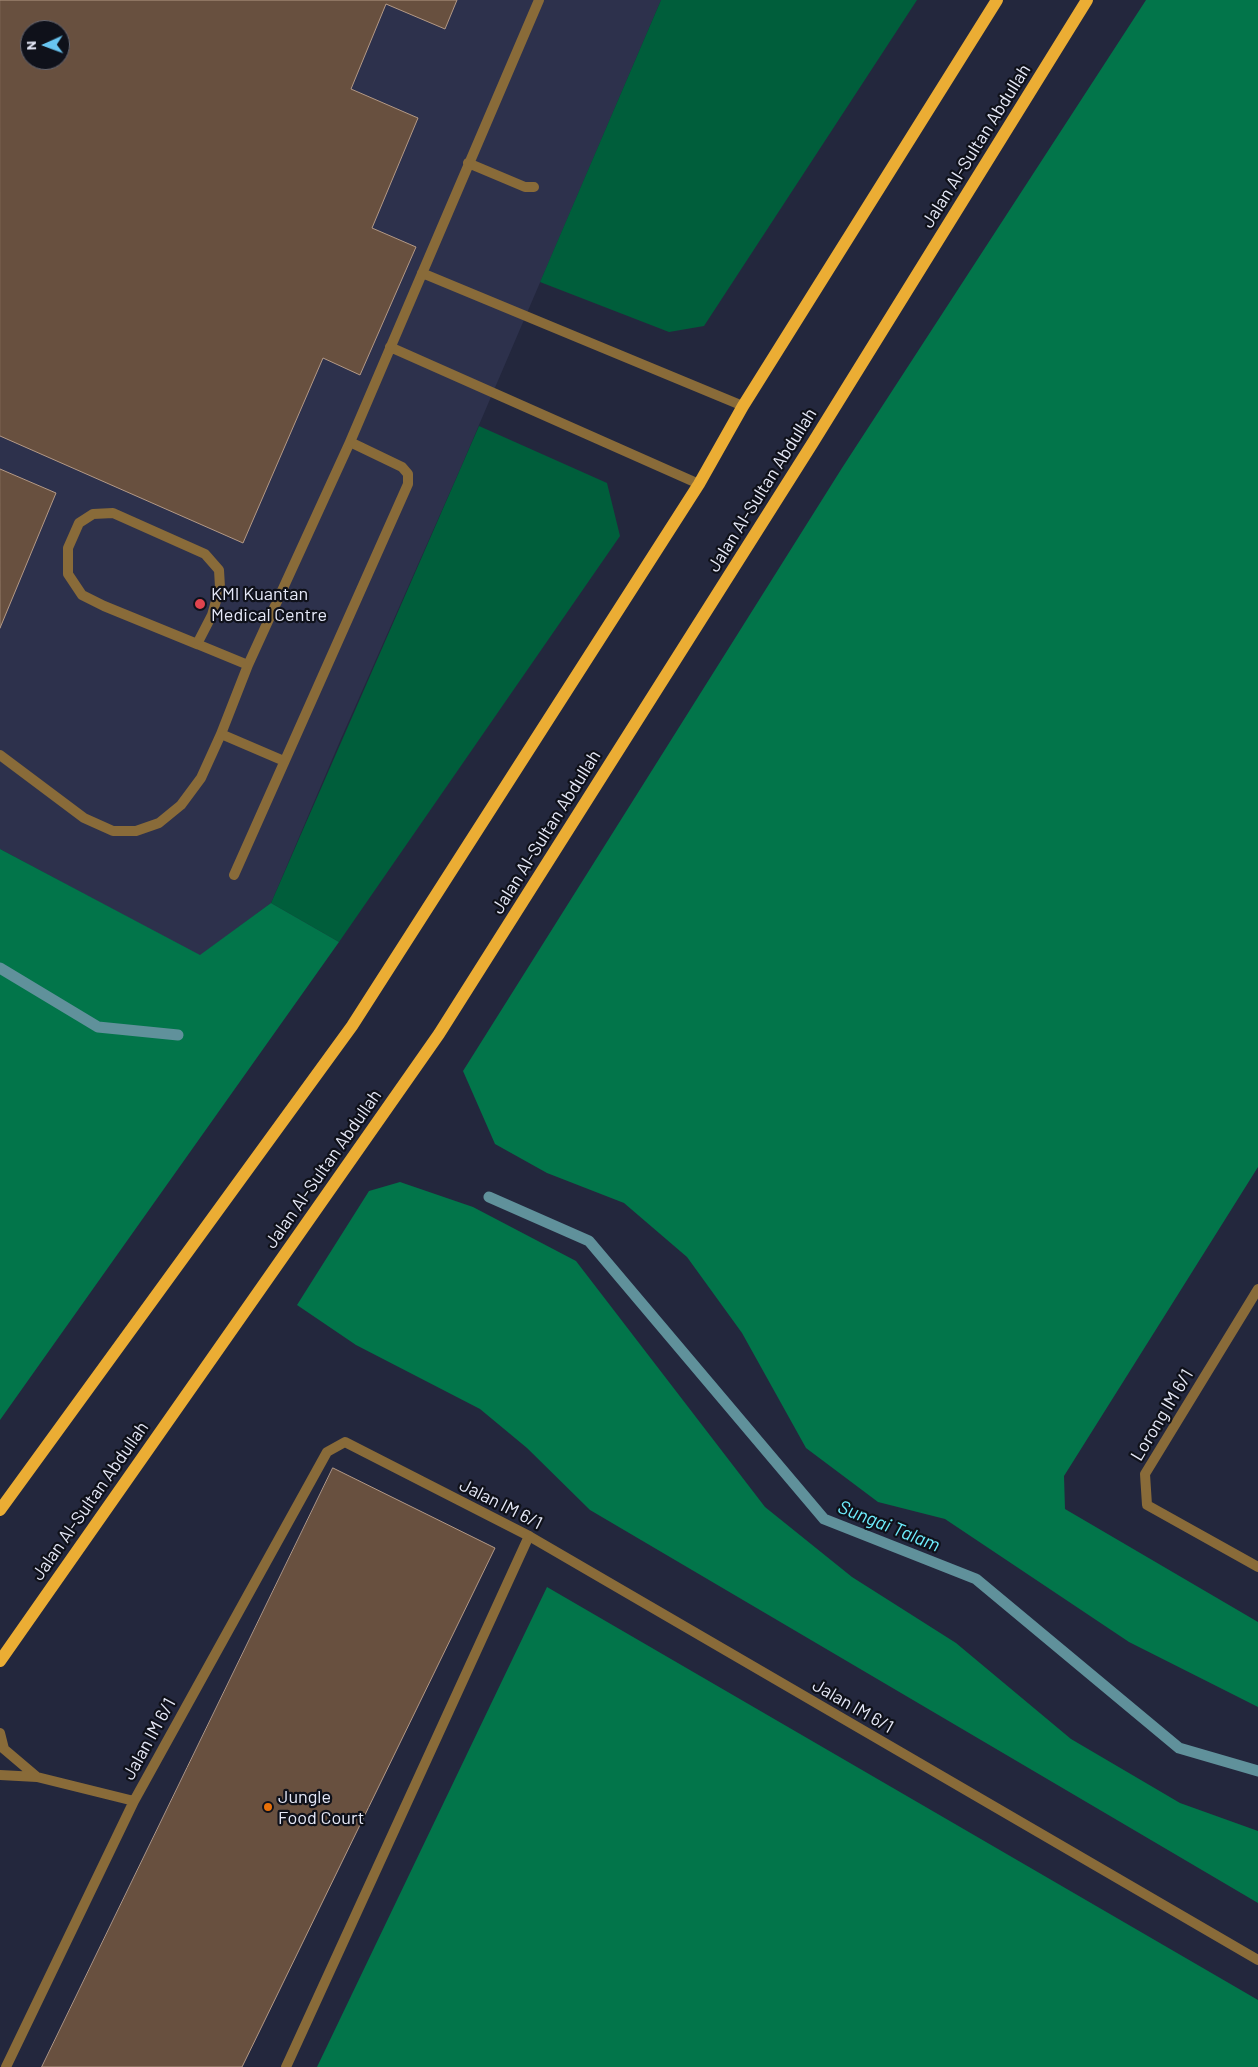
<!DOCTYPE html>
<html>
<head>
<meta charset="utf-8">
<style>
  body { margin:0 }
  #map { position:relative; width:1258px; height:2067px; overflow:hidden; background:#23273d; font-family:Barlow,sans-serif }
  canvas { display:block }
  .north { position:absolute; left:20px; top:20px; width:50px; height:50px; box-sizing:border-box; background:#0f111a; border:1px solid #656773; border-radius:50%; rotate:268deg; font-size:14px; font-weight:700; line-height:20px; text-align:center; color:#e6e9f8 }
  .north::after { content:''; display:block; margin:auto; width:18px; height:22px; background:#68c4f0; clip-path:polygon(50% 0,100% 100%,50% 72%,0 100%) }
</style>
</head>
<body>
<div id="map">
<canvas width="1258" height="2067"></canvas>
<div class="north">N</div>
</div>
<script>
const g = document.querySelector('canvas').getContext('2d');
g.lineJoin = 'round';
function fillPath(path, color) { g.fillStyle = color; g.fill(path, 'evenodd'); }
function trace(path, color, width, dash) { g.strokeStyle = color; g.lineWidth = width; g.lineCap = dash ? 'butt' : 'round'; g.setLineDash(dash || []); g.stroke(path); }
function drawText(font, color, halo, rows, align = 'center') {
  g.font = font + ' Barlow,sans-serif'; g.lineWidth = 4.5; g.setLineDash([]); g.textBaseline = 'middle'; g.strokeStyle = halo; g.fillStyle = color; for (const [text, x, y, turn = 0] of rows) {
    g.save(); g.translate(x, y); g.rotate((+turn || 0) * Math.PI / 180); g.textAlign = isNaN(turn) ? turn : align; if (halo) g.strokeText(text, 0, 0); g.fillText(text, 0, 0); g.restore();
  }
}
const built = new Path2D(`
  M0 0H661L461 467 340 741 271 903 200 956 0 849ZM30 30H60V60H30Z`);
const green = new Path2D(`
  M661 0H917L704 326 669 332 540 282Z
  M479 426 607 483 620 536 339 942 271 903Z`);
const forest = new Path2D(`
  M1146 0H1258V1167L1064 1476 1065 1509 1258 1622V1707L1129 1642 945 1519 878 1502 806 1448 742 1333 687 1257 624 1203 547 1173 495 1144 463 1071 842 468Z
  M0 849 200 955 271 903 339 942 0 1420Z
  M400 1182 473 1207 576 1261 765 1507 852 1577 956 1643 1071 1739 1180 1803 1258 1831V1903L590 1510 527 1448 480 1409 356 1345 297 1305 369 1191Z
  M547 1587 1258 2000V2067H317Z`);
const stream = new Path2D(`
  M0 968 98 1027 178 1035
  M489 1197 589 1241 824 1519 976 1579 1179 1748 1258 1771`);
const building = new Path2D(`
  M0 0H457L445 29 386 4 351 89 418 118 372 228 416 247 360 375 323 358 243 543 0 436ZM30 30H60V60H30Z
  M0 469 56 493 0 628Z
  M333 1468 495 1548 242 2067H42Z`);
const service = new Path2D(`
  M468 163 525 187H534
  M422 273 743 406
  M390 347 699 484
  M113 513 205 554 219 570 220 587 212 615 197 644 104 606 82 595 68 574V548L79 523 93 514Z
  M197 644 248 665
  M221 734 284 761
  M0 755 84 818 113 831H136L159 823 181 805 201 778 221 734 248 665 350 442 539 0
  M234 875 408 484V474L402 467 350 442
  M286 2067 529 1536`);
const minor = new Path2D(`
  M1258 1289 1145 1474 1147 1505 1258 1567
  M0 1733 4 1749 37 1777
  M0 1775 37 1777 134 1801
  M6 2067 134 1801 327 1452 345 1442 529 1536 1258 1960`);
const primary = new Path2D(`
  M0 1510 352 1026 699 484 743 406 997 0
  M0 1661 439 1034 812 444 1087 0`);
const markers = [
  [200,604,6,"#e0444e"],
  [268,1807,5,"#e8710a"]
];
const streetNames = [
  ["Jalan Al-Sultan Abdullah",976,146,-58],
  ["Jalan Al-Sultan Abdullah",762,490,-58],
  ["Jalan Al-Sultan Abdullah",546,832,-58],
  ["Jalan Al-Sultan Abdullah",323,1169,-55],
  ["Lorong IM 6/1",1162,1415,-59],
  ["Jalan Al-Sultan Abdullah",90,1501,-55],
  ["Jalan IM 6/1",501,1504,27],
  ["Jalan IM 6/1",853,1706,30],
  ["Jalan IM 6/1",149,1739,-61]
];
const poiNames = [
  ["KMI Kuantan",211,594],
  ["Medical Centre",211,615],
  ["Jungle",278,1797],
  ["Food Court",278,1818]
];
const waterNames = [
  ["Sungai Talam",889,1526,22]
];
fillPath(built, '#2d314c');
fillPath(green, '#005e3b');
fillPath(forest, '#02754a');
trace(stream, '#60919b', 11);
fillPath(building, '#68503f');
trace(building, '#b39986', 1);
trace(service, '#896b39', 10);
trace(minor, '#896b39', 10);
trace(primary, '#ebad34', 12);
for (const [x, y, r, color] of markers) { const dot = new Path2D(); dot.arc(x, y, r, 0, 2 * Math.PI); g.fillStyle = color; g.fill(dot); trace(dot, '#0f111a', 2); }
drawText('18px', '#e6e9f8', '#0f111a', streetNames);
drawText('18px', '#e6e9f8', '#0f111a', poiNames, 'left');
drawText('italic 19px', '#6fefff', '#0f111a', waterNames);
</script>
</body>
</html>
